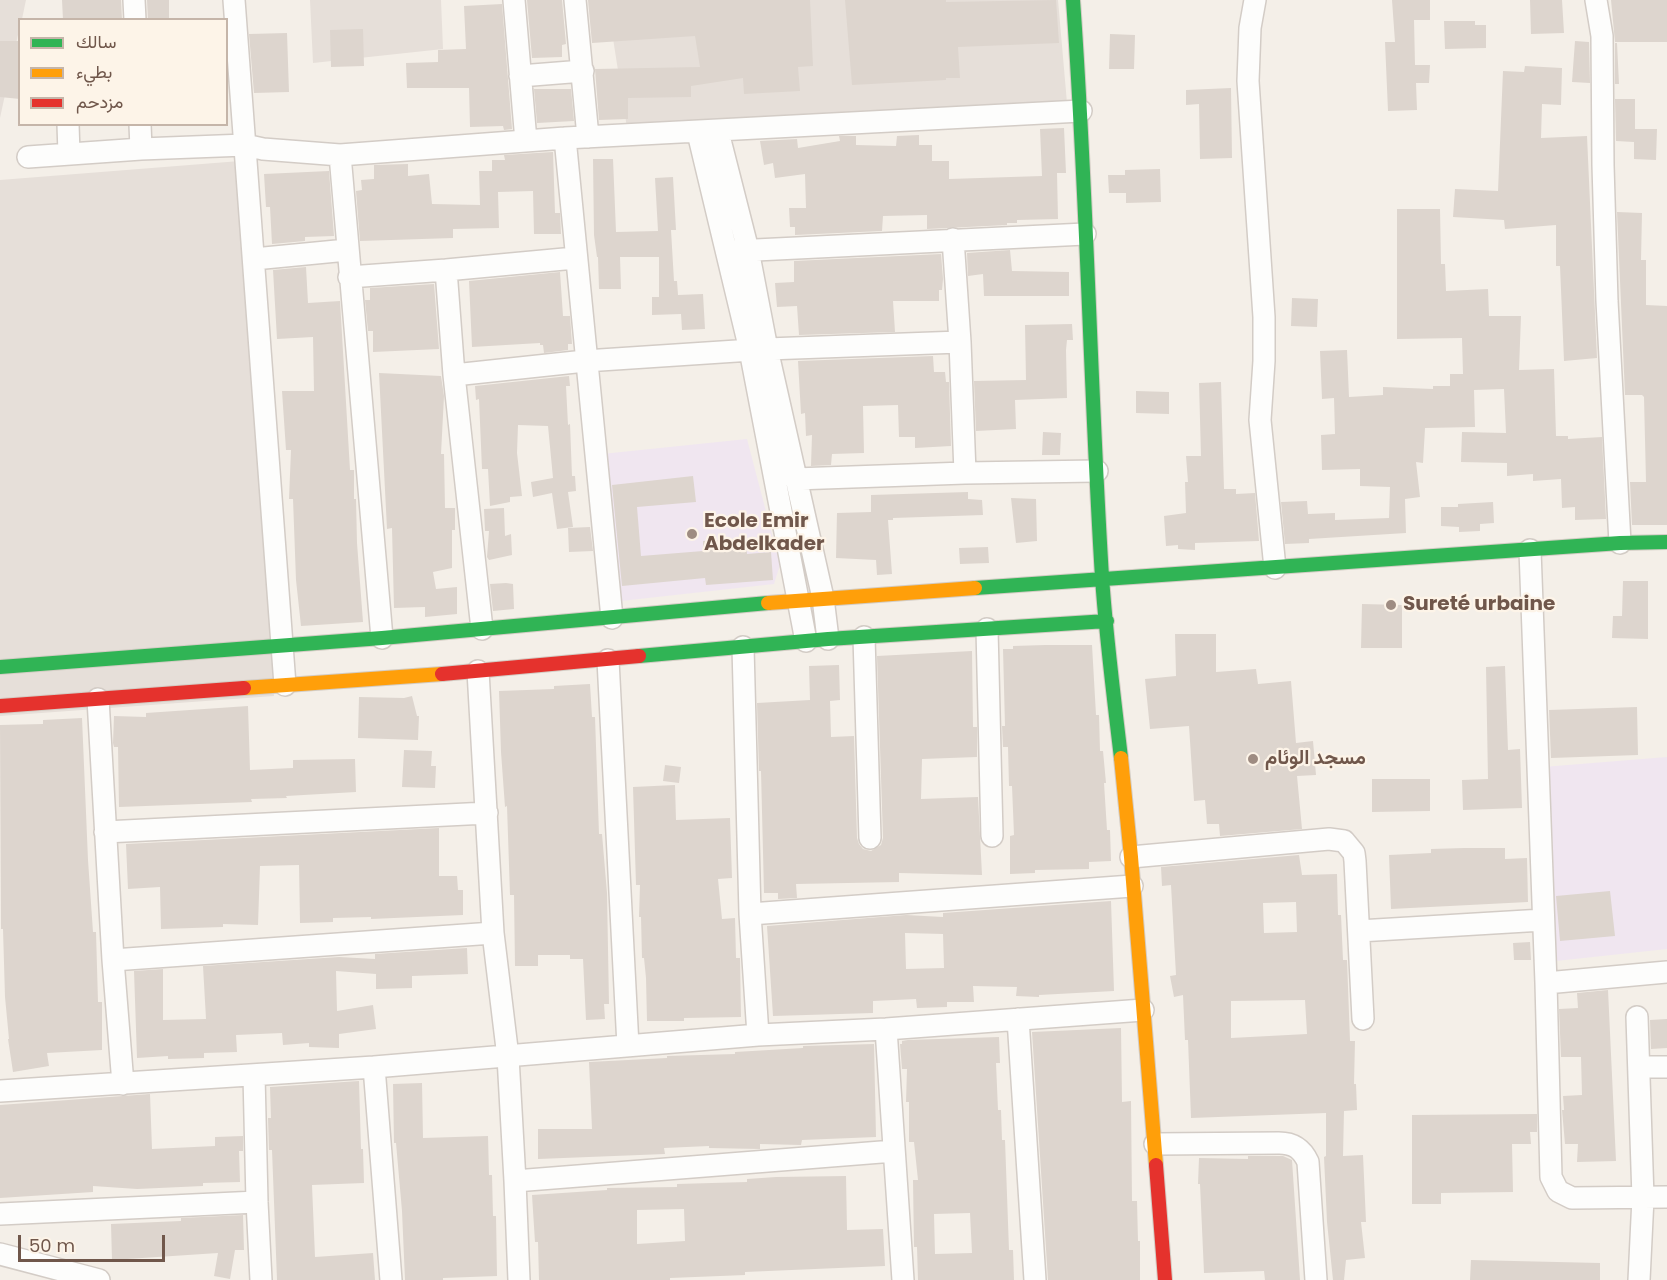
<!DOCTYPE html>
<html>
<head>
<meta charset="utf-8">
<style>
  body { margin:0 }
  #map { position:relative; width:1667px; height:1280px; overflow:hidden; background:#f4efe8; font-family:Poppins,Vazirmatn,sans-serif }
  canvas { display:block }
  .legend { position:absolute; left:18px; top:18px; width:210px; height:108px; box-sizing:border-box; background:#fdf4e8; border:2px solid #c5b5a9; margin:0; padding:8px 10px; list-style:none; font-size:18px; color:#70574b }
  .legend li { display:flex; align-items:center; gap:12px; height:30px }
  .legend b { width:30px; border:2px solid #c5b5a9 }
  .scale { position:absolute; left:18px; top:1235px; width:147px; height:27px; box-sizing:border-box; border:3px solid #70574b; border-top:0; padding-left:8px; font-size:18px; line-height:21px; white-space:nowrap; color:#70574b; -webkit-text-stroke:4px #fdf4e8; paint-order:stroke }
</style>
</head>
<body>
<div id="map">
<canvas width="1667" height="1280"></canvas>
<ul class="legend">
<li><b style="height:8px;background:#30b455"></b>سالك</li>
<li><b style="height:8px;background:#ff9f0a"></b>بطيء</li>
<li><b style="height:8px;background:#e5322d"></b>مزدحم</li>
</ul>
<div class="scale">50 m</div>
</div>
<script>
const g = document.querySelector('canvas').getContext('2d');
g.lineJoin = 'round';
function fillPath(path, color) { g.fillStyle = color; g.fill(path, 'evenodd'); }
function trace(path, color, width, dash) { g.strokeStyle = color; g.lineWidth = width; g.lineCap = dash ? 'butt' : 'round'; g.setLineDash(dash || []); g.stroke(path); }
function drawText(font, color, halo, rows, align = 'center') {
  g.font = font + ' Poppins,Vazirmatn,sans-serif'; g.lineWidth = 4.5; g.setLineDash([]); g.textBaseline = 'middle'; g.strokeStyle = halo; g.fillStyle = color; for (const [text, x, y, turn = 0] of rows) {
    g.save(); g.translate(x, y); g.rotate((+turn || 0) * Math.PI / 180); g.textAlign = isNaN(turn) ? turn : align; if (halo) g.strokeText(text, 0, 0); g.fillText(text, 0, 0); g.restore();
  }
}
const industrial = new Path2D(`
  M0 0H26L22 19 20 20 19 30 0 118Z
  M310 0H441L443 49 313 63Z
  M607 0H1058L1067 103 627 128Z
  M240 161 274 696 0 716V180Z`);
const education = new Path2D(`
  M747 439 780 565 774 584 621 601 602 454Z
  M1667 757V949L1556 961 1543 767Z`);
const building = new Path2D(`
  M62 0H121L122 20H63Z
  M147 0H169V20H148Z
  M527 0H562L566 44 562 45V57L532 58Z
  M588 0H810L813 66 798 67 800 91 744 94 743 78 691 86V97L628 98V119L599 120 595 69 700 67 695 36 592 43Z
  M845 0H946V2L1056 0 1059 43 958 47 960 78H946V80L852 85Z
  M1392 0H1430V20H1414L1415 65H1430L1429 83H1416L1417 110 1388 111 1385 42H1395Z
  M1530 0H1562L1564 33 1531 34Z
  M1611 0H1667V42H1615Z
  M502 4 512 129 504 130 503 126 470 127 469 88H407L406 63 438 62V50L466 49 464 6Z
  M1444 21H1475V25H1486V48L1445 49Z
  M363 29 364 66 331 67 330 30Z
  M287 33 289 92 254 93 249 34Z
  M1110 34 1135 35 1134 69H1109Z
  M0 41H20V99L0 97Z
  M1575 41 1589 42 1590 83 1572 82Z
  M1615 43H1617L1619 84H1615Z
  M1525 66 1562 68 1561 105 1542 104 1541 138 1587 136 1597 358 1564 361 1560 266H1556V225L1505 229 1504 220 1453 217 1455 189 1498 191 1503 71 1524 72Z
  M1231 88 1232 158 1200 159 1199 104 1186 105V90Z
  M534 89H571L574 121 537 123Z
  M1615 99H1635V129H1657L1656 160 1634 159V142L1616 141Z
  M1064 128 1066 173H1057L1058 219 1017 220V223H1007V225L927 229V215L883 216 882 231 795 235V227H790L789 208H806L805 174 775 178 773 163 764 165 760 141 797 139 798 148 840 141 839 136H856V145L896 146 897 136 919 135V145H932V161H949V179L1042 176 1040 129Z
  M553 152 555 213H560L561 234H534L533 191 498 192 499 228 453 229V238L360 241 356 191 362 190 361 180 374 179V165L408 164V176L429 174 432 204 480 205 479 171H492V160H505L504 155Z
  M593 159H613L616 232 658 231 655 178 673 177 676 230H671L674 281H677L678 295 703 294 705 329 682 330 681 314 652 315V297H659V257H620L621 289H599L598 257H597L594 235Z
  M1160 169 1161 202 1126 203V193H1109L1108 175H1125V170Z
  M329 171 334 236 305 237V241L272 244 270 207H266L264 174Z
  M1397 209H1440L1441 264H1445L1446 291 1488 289 1489 316H1521L1519 370 1554 369 1556 436H1568V439L1602 437 1606 519 1575 520V507L1562 508 1561 479 1533 481V474L1507 476V463L1461 462 1462 432 1506 433 1504 389 1474 390 1475 427 1425 428 1423 463 1416 462 1420 497 1405 499 1406 533 1309 539V543L1285 544 1281 502 1307 501 1308 514 1335 513V520L1389 518 1390 487 1360 486V469L1322 470 1321 435 1335 434 1334 398 1322 399 1320 351 1347 350 1349 397 1383 395V387L1433 389V386H1450V374H1463L1462 338 1397 339Z
  M1617 212 1642 213 1641 260H1646V305L1667 306V525H1632L1630 482H1646L1644 397 1642 395H1625Z
  M1010 250 1012 271 1069 272V296H984L983 274 968 276 967 253Z
  M941 254 943 279 942 290H939V301H893L895 332 799 335 797 306 777 307 775 283 794 282V261Z
  M306 267 308 303 340 301 350 470H354V499H356L357 543 363 622 301 626 296 580 293 499H289L291 450H286L282 391H314L313 337 277 339 273 270Z
  M560 272 563 316H570L572 344H568V350L544 353 543 345H540V343L472 347 469 281Z
  M434 284 439 349 373 352V331H368L365 300H370V288Z
  M1292 298 1318 299 1317 327 1291 326Z
  M1072 324 1073 340H1067L1066 350 1067 398 1015 400 1016 429 976 431 974 381 1026 380 1025 325Z
  M933 356 934 372H945L946 382H949L951 446 915 448V437H899L898 405 863 406 864 453 832 454 831 465 811 466 812 435 806 436 805 413 801 414 798 361Z
  M379 373 441 376 444 396 441 454H444L445 508H455V530H452V568L433 572 436 589 457 587V614L425 617V607L394 608 392 528 387 529Z
  M569 376 570 386H566L568 425 570 424 572 476H575L576 491 568 492 573 527 557 529 552 493 533 497 531 482 553 478 548 426 518 425 517 453 522 496 510 497V502L490 506 488 469H482L479 399 476 400 475 386Z
  M1221 382 1224 489H1236V494L1255 493 1259 541 1195 543V550L1178 549V545L1166 546 1164 516 1186 513 1185 482H1188L1186 456H1201L1199 383Z
  M1136 391 1169 392V414L1136 413Z
  M1043 432 1061 433 1060 455H1042Z
  M693 476 696 502 637 507 641 556 703 551V541L746 538 747 554 771 552 773 580 706 585 705 578 622 586 612 485Z
  M968 492V499L982 500 983 515 893 518V520H888L892 574 877 575 876 560 836 558 837 513 871 512V495Z
  M1011 498 1036 499 1037 541 1016 543Z
  M1493 502 1494 523 1480 524V531L1459 532V527L1441 526V507H1458V504Z
  M504 508 505 536 511 534 512 555 489 560 487 557 489 531H485L484 509Z
  M590 527 593 551 569 552 568 528Z
  M988 547 989 563 960 564 959 548Z
  M1623 581H1648V639L1612 638 1613 616H1622Z
  M506 583 513 584 514 609 493 611 490 584Z
  M1362 604 1402 605V648H1361Z
  M1175 634H1216V672L1256 669 1258 684 1291 681 1296 743 1313 741 1316 775 1297 776 1302 829 1220 836 1219 824H1207L1205 800 1194 801 1189 726 1150 729 1145 679 1176 676Z
  M1045 645H1092L1096 715H1099L1100 751H1103L1106 783H1104L1107 830H1110L1111 861 1089 862V869L1035 870V873L1010 874V836L1014 835 1012 786H1009L1008 747H1003L1002 726H1005L1003 649H1013V646Z
  M972 651 973 727H977V757L922 759 921 799 978 797 982 875 899 873V882L796 884 797 898 778 899V893H764L761 771H759L757 703 810 700 809 666 839 665 840 700 830 701 831 737 854 736 857 838 859 844 863 849 871 851 881 845 883 838 877 656Z
  M1505 666 1508 750 1520 749 1522 808 1463 810 1462 780 1488 779 1486 667Z
  M590 684 592 717H595L599 834H602L607 893 609 1004H604L605 1019 586 1020 583 959H570V955H538V966H515L514 895H510L507 806 505 807 501 752 499 691 554 689V686Z
  M412 696 417 716H419L418 740 358 738 359 697 404 698Z
  M248 706 250 770 293 768V760L355 759 356 792 286 796 287 798 251 799 252 802 119 807 118 747H114L113 743 114 716 146 717V713Z
  M1637 707 1638 755 1551 758 1549 710Z
  M82 718 88 860 93 932H96L98 1002H102V1050L47 1053 49 1066 13 1072 8 1039H9L5 997 3 929H1L0 725 43 724V720Z
  M404 750 432 751 431 766H436L435 788 402 787Z
  M665 765 681 767 679 783 663 781Z
  M1372 779H1430V811L1372 812Z
  M675 785 676 820 730 818 732 878 718 879 722 919 735 918 736 958H740L741 1017 684 1018V1021H647L646 978 644 958H642L641 917H639L640 885H636L633 787Z
  M439 828V876H457L458 890H463V915L371 919V917L333 918V922L300 923 299 865 260 866 258 925 223 924V927L161 929 160 887 128 889 126 844Z
  M1464 848H1505V859L1527 858 1528 902 1391 909 1389 855 1431 853V849Z
  M1299 855 1302 875 1337 874 1338 915H1341L1343 960H1347L1350 1041H1355L1354 1084H1356L1357 1110 1344 1111 1343 1156 1363 1155 1366 1222H1361L1365 1258 1346 1260 1344 1280H1333L1327 1222 1324 1157 1326 1156V1113L1191 1118 1188 1040H1185L1183 995 1174 997 1170 976 1176 975 1171 885 1162 886 1161 867ZM1296 902 1297 932 1264 933 1263 903ZM1305 1000 1307 1034 1231 1038V1001Z
  M1610 891 1615 936 1560 941 1556 896Z
  M1111 901 1114 991 1039 995V997L1016 996 1017 987 973 986 974 1002H947V1007L917 1008 916 999 873 1001V1013L773 1016 767 926 906 915 943 917V913ZM905 933 943 934 944 968 906 969Z
  M1530 942 1531 960H1514L1513 943Z
  M467 948 468 974 412 976V988L376 989V974L336 971 337 1011 373 1005 376 1029 339 1034V1048L309 1047V1043L283 1045 282 1033 236 1035 237 1052 204 1053V1058L168 1059V1056L137 1058 134 971 163 969V1020L206 1019 203 966 339 957 375 959V954Z
  M1608 990 1616 1161 1577 1162 1578 1144H1565L1562 1110H1564L1563 1096 1582 1095 1581 1057H1561L1559 1009 1578 1008 1577 993Z
  M1667 1019V1048L1651 1049 1650 1020Z
  M1121 1028 1122 1102 1131 1101 1132 1201H1137L1138 1241H1140V1280H1048L1032 1032Z
  M999 1037 1000 1063H996L998 1110H1001L1002 1140H1005L1009 1250H1013L1014 1280H918L917 1247H914L913 1180H918L914 1142H909V1102H906L907 1069H902L900 1044H902V1041L908 1040ZM970 1213 972 1253 935 1254 934 1214Z
  M874 1044 876 1137 802 1140 801 1145 760 1144V1149L709 1148V1146L664 1148 665 1154 538 1159V1129H592L589 1062 667 1058V1056L735 1054V1052L803 1048V1046Z
  M359 1081 361 1149H363L364 1183 312 1185 315 1257 373 1253 375 1280H277L272 1150H269L268 1118H271L270 1087Z
  M422 1083 423 1138 488 1136 489 1175H492L493 1216H496L497 1276 443 1278V1280H405L402 1211 396 1143H394L393 1084Z
  M150 1094 152 1149 215 1146V1137L243 1136V1151H239L240 1182 203 1183V1186L137 1189 93 1186V1192L0 1198V1105Z
  M1537 1114V1132H1530L1531 1144H1512L1513 1192 1441 1193V1204H1412V1115Z
  M1248 1156H1283L1292 1160 1300 1280H1265L1264 1271 1204 1273 1200 1184H1198L1199 1158 1248 1159Z
  M846 1176 847 1230 883 1229 885 1266 745 1272V1275L670 1278V1280H539L538 1242H535L532 1195 607 1190V1188L677 1187V1184L747 1182V1179L776 1177ZM684 1209 685 1241 637 1244V1210Z
  M243 1215 244 1250H235L230 1279 214 1276 218 1253 112 1260 111 1224 181 1221V1218Z
  M1471 1260 1600 1263V1280H1470Z`);
const street = new Path2D(`
  M134 0 135 20
  M234 0 285 685
  M514 0 526 141
  M575 0 588 137
  M1255 0 1250 28 1248 81 1264 317V361L1260 420 1275 568
  M1596 0 1602 36 1603 165 1607 301 1620 543
  M520 76 583 71
  M68 124 69 154
  M140 124 141 149
  M718 132 748 250 767 349 823 598 828 639
  M698 133 750 350 806 641
  M565 138 612 618
  M340 155 382 638
  M28 157 141 149 245 145 263 149 340 155 565 138 1081 111
  M953 239 960 342 965 473
  M735 251 1085 234
  M254 259 347 250
  M446 270 454 375 482 629
  M349 277 446 270 575 258
  M454 375 585 361 767 349 960 342
  M795 479 965 473 1097 471
  M1530 550 1546 983 1551 1177 1558 1191 1572 1198 1667 1197
  M987 629 992 836
  M864 637 870 838
  M743 647 750 914 758 1035
  M608 660 628 1046
  M478 671 493 933 508 1057 515 1181 519 1280
  M98 699 113 960 123 1084
  M105 832 487 813
  M1131 857 1329 839 1344 841 1354 853 1355 861 1363 1019
  M750 914 1132 886
  M1359 931 1543 920
  M113 960 493 933
  M1546 983 1667 972
  M1637 1017 1643 1198 1639 1280
  M1018 1019 1035 1280
  M886 1029 903 1280
  M374 1067 391 1280
  M1640 1067H1667
  M254 1075 257 1202 261 1280
  M0 1091 374 1067 758 1035 886 1029 1143 1010
  M1155 1144 1279 1143C1294 1143 1302 1149 1308 1162L1316 1280
  M515 1181 894 1151
  M0 1214 257 1202
  M0 1254 99 1280`);
const fast = new Path2D(`
  M1073 0C1087 192 1090 385 1102 577 1106 637 1114 698 1121 758
  M975 588 1620 543 1667 542
  M639 656 828 639 1107 621
  M0 667 382 638 768 603`);
const slow = new Path2D(`
  M768 603 975 588
  M244 688 442 674
  M1121 758 1131 857 1156 1165`);
const jam = new Path2D(`
  M442 674 639 656
  M0 706 244 688
  M1156 1165 1165 1280`);
const markers = [
  [692,534,6,"#9e8c82"],
  [1391,605,6,"#9e8c82"],
  [1253,759,6,"#9e8c82"]
];
const poiNames = [
  ["Ecole Emir",704,522],
  ["Abdelkader",704,545],
  ["Sureté urbaine",1403,605],
  ["مسجد الوئام",1265,759]
];
fillPath(industrial, '#e6dfd9');
fillPath(education, '#f0e6f0');
fillPath(building, '#ddd5ce');
trace(street, '#d3ccc6', 24);
trace(fast, '#d3ccc4', 16);
trace(slow, '#d3ccc4', 16);
trace(jam, '#d3ccc4', 16);
trace(street, '#fdfdfc', 21);
trace(fast, '#30b455', 14);
trace(slow, '#ff9f0a', 14);
trace(jam, '#e5322d', 14);
for (const [x, y, r, color] of markers) { const dot = new Path2D(); dot.arc(x, y, r, 0, 2 * Math.PI); g.fillStyle = color; g.fill(dot); trace(dot, '#fdf4e8', 2); }
drawText('bold 20px', '#70574b', '#fdf4e8', poiNames, 'left');
</script>
</body>
</html>
